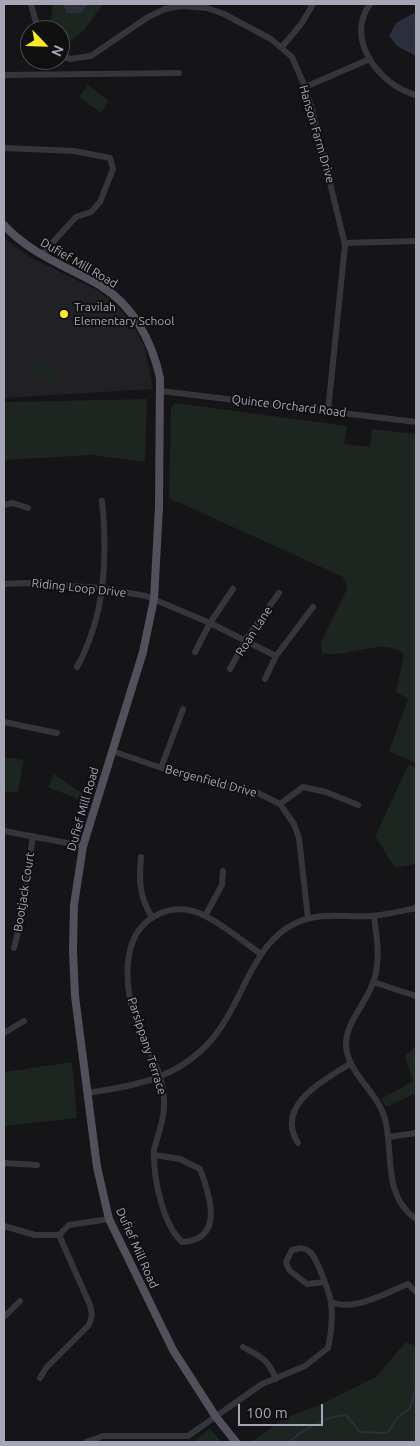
<!DOCTYPE html>
<html>
<head>
<meta charset="utf-8">
<style>
  body { margin:0 }
  #map { position:relative; width:420px; height:1446px; overflow:hidden; background:#151417; font-family:Ubuntu,sans-serif }
  canvas { display:block }
  .frame { position:absolute; inset:0; border:5px solid #a6a6b7; pointer-events:none }
  .north { position:absolute; left:20px; top:20px; width:50px; height:50px; box-sizing:border-box; background:#101011; border:1px solid #4c4c53; border-radius:50%; rotate:114deg; font-size:14px; font-weight:700; line-height:20px; text-align:center; color:#a6a6b7 }
  .north::after { content:''; display:block; margin:auto; width:18px; height:22px; background:#faea29; clip-path:polygon(50% 0,100% 100%,50% 72%,0 100%) }
  .scale { position:absolute; left:238px; top:1404px; width:85px; height:22px; box-sizing:border-box; border:2px solid #a6a6b7; border-top:0; padding-left:6px; font-size:15px; line-height:18px; white-space:nowrap; color:#a6a6b7; -webkit-text-stroke:4px #101011; paint-order:stroke }
</style>
</head>
<body>
<div id="map">
<canvas width="420" height="1446"></canvas>
<div class="frame"></div>
<div class="north">N</div>
<div class="scale">100 m</div>
</div>
<script>
const g = document.querySelector('canvas').getContext('2d');
g.lineJoin = 'round';
function fillPath(path, color) { g.fillStyle = color; g.fill(path, 'evenodd'); }
function trace(path, color, width, dash) { g.strokeStyle = color; g.lineWidth = width; g.lineCap = dash ? 'butt' : 'round'; g.setLineDash(dash || []); g.stroke(path); }
function drawText(font, color, halo, rows, align = 'center') {
  g.font = font + ' Ubuntu,sans-serif'; g.lineWidth = 4; g.setLineDash([]); g.textBaseline = 'middle'; g.strokeStyle = halo; g.fillStyle = color; for (const [text, x, y, turn = 0] of rows) {
    g.save(); g.translate(x, y); g.rotate((+turn || 0) * Math.PI / 180); g.textAlign = isNaN(turn) ? turn : align; if (halo) g.strokeText(text, 0, 0); g.fillText(text, 0, 0); g.restore();
  }
}
const built = new Path2D(`
  M4 238 30 257 97 290 115 304 132 324 145 347 153 389 4 398Z`);
const green = new Path2D(`
  M53 4H103L84 30 71 41 60 38V30H54L51 20Z
  M88 85 109 101 101 113 79 97Z
  M44 357 60 370 49 383 33 370Z
  M147 399 145 462 93 455 4 460V402Z
  M175 403 347 426 344 444 370 447 372 429 416 434V763L389 751 408 699 396 692 404 655C386 635 348 659 322 653L321 642 346 591 347 585 343 577 169 498 171 408Z
  M4 757 24 760 18 793 4 791Z
  M409 764 416 768V864L395 868 375 836Z
  M54 774 83 794 80 800 48 787Z
  M416 1046V1093L386 1107 381 1099 413 1081 405 1056Z
  M72 1062 77 1118 4 1126V1072Z
  M406 1342 416 1347V1442H251L283 1419 319 1405 376 1377Z
  M210 1429 222 1442H193L209 1429Z`);
const water = new Path2D(`
  M64 4H89L80 13H66Z
  M416 12V56L397 46 389 36 396 23Z`);
const stream = new Path2D(`
  M289 1442C305 1429 325 1416 346 1415L360 1432 387 1433 397 1418 410 1408 416 1388`);
const minor = new Path2D(`
  M31 4 38 30
  M370 4C344 39 380 86 416 95
  M282 47 302 23 313 4
  M60 55 70 59 91 56 148 17 165 9 181 6 207 8 224 14 271 39 292 57 305 87 313 113 345 245 328 411
  M4 75 179 73
  M305 87 370 59
  M4 148 74 151 110 158 113 169 100 202 91 212 76 217 41 255
  M345 243 416 241
  M161 391 416 422
  M4 505 13 503 28 508
  M4 584 25 583 101 588 146 596 210 623 276 656
  M195 652 210 623 233 589
  M77 667C105 616 108 558 102 501
  M230 669 246 639 279 593
  M265 679 276 656 313 607
  M4 722 57 733
  M112 751 194 779 254 791 280 804 294 824 299 838 308 918
  M161 768 183 709
  M280 804 303 787 326 792 358 805
  M4 831 83 846
  M141 857C139 880 139 897 152 917
  M205 916 222 885 223 871
  M374 916C377 939 381 961 373 983 366 1003 345 1024 346 1045 347 1073 378 1092 385 1119 394 1154 382 1195 416 1219
  M14 948 19 928 33 836
  M373 982 416 996
  M4 1033 24 1021
  M87 1093C136 1086 180 1078 213 1038 227 1021 237 999 247 979 259 956 272 934 296 923 321 911 346 918 371 916 386 915 401 911 416 908
  M388 1137 416 1133
  M298 1143C274 1105 325 1080 351 1063
  M154 1155 180 1159 200 1169C210 1195 225 1240 182 1242 162 1223 153 1177 154 1149 160 1129 167 1111 163 1090 159 1064 142 1040 134 1015 124 981 121 931 159 914 170 909 181 908 193 911 214 917 242 941 261 954
  M4 1163 37 1165
  M4 1226 35 1235H59L69 1225 109 1219
  M331 1302C354 1312 386 1293 408 1284L416 1292
  M4 1317 20 1301
  M243 1347C261 1357 268 1359 276 1379
  M40 1378 46 1368 89 1325 92 1315 90 1305 59 1235
  M86 1442 103 1436H188L262 1384 305 1366 328 1348C331 1334 333 1317 331 1302 329 1292 317 1258 310 1252 305 1247 299 1248 292 1250L286 1262 289 1270 307 1284 324 1282`);
const major = new Path2D(`
  M4 225C30 254 68 267 101 286 134 306 152 342 160 378L159 507 154 599 143 652 83 846 74 905 73 951 75 996 97 1167 109 1219 173 1350 216 1417 236 1442`);
const markers = [
  [64,314,5,"#faea29"]
];
const streetNames = [
  ["Hanson Farm Drive",317,134,74],
  ["Dufief Mill Road",79,263,30],
  ["Quince Orchard Road",289,406,7],
  ["Riding Loop Drive",79,588,6],
  ["Roan Lane",254,631,-57],
  ["Bergenfield Drive",211,781,15],
  ["Dufief Mill Road",83,809,-74],
  ["Bootjack Court",24,892,-81],
  ["Parsippany Terrace",147,1046,72],
  ["Dufief Mill Road",137,1248,66]
];
const poiNames = [
  ["Travilah",74,307],
  ["Elementary School",74,321]
];
fillPath(built, '#212024');
fillPath(green, '#1c251f');
fillPath(water, '#2a2f3b');
trace(stream, '#2a2f3b', 2);
trace(minor, '#36353c', 6);
trace(major, '#52515b', 8);
for (const [x, y, r, color] of markers) { const dot = new Path2D(); dot.arc(x, y, r, 0, 2 * Math.PI); g.fillStyle = color; g.fill(dot); trace(dot, '#101011', 2); }
drawText('12px', '#a6a6b7', '#101011', streetNames);
drawText('12px', '#a6a6b7', '#101011', poiNames, 'left');
</script>
</body>
</html>
